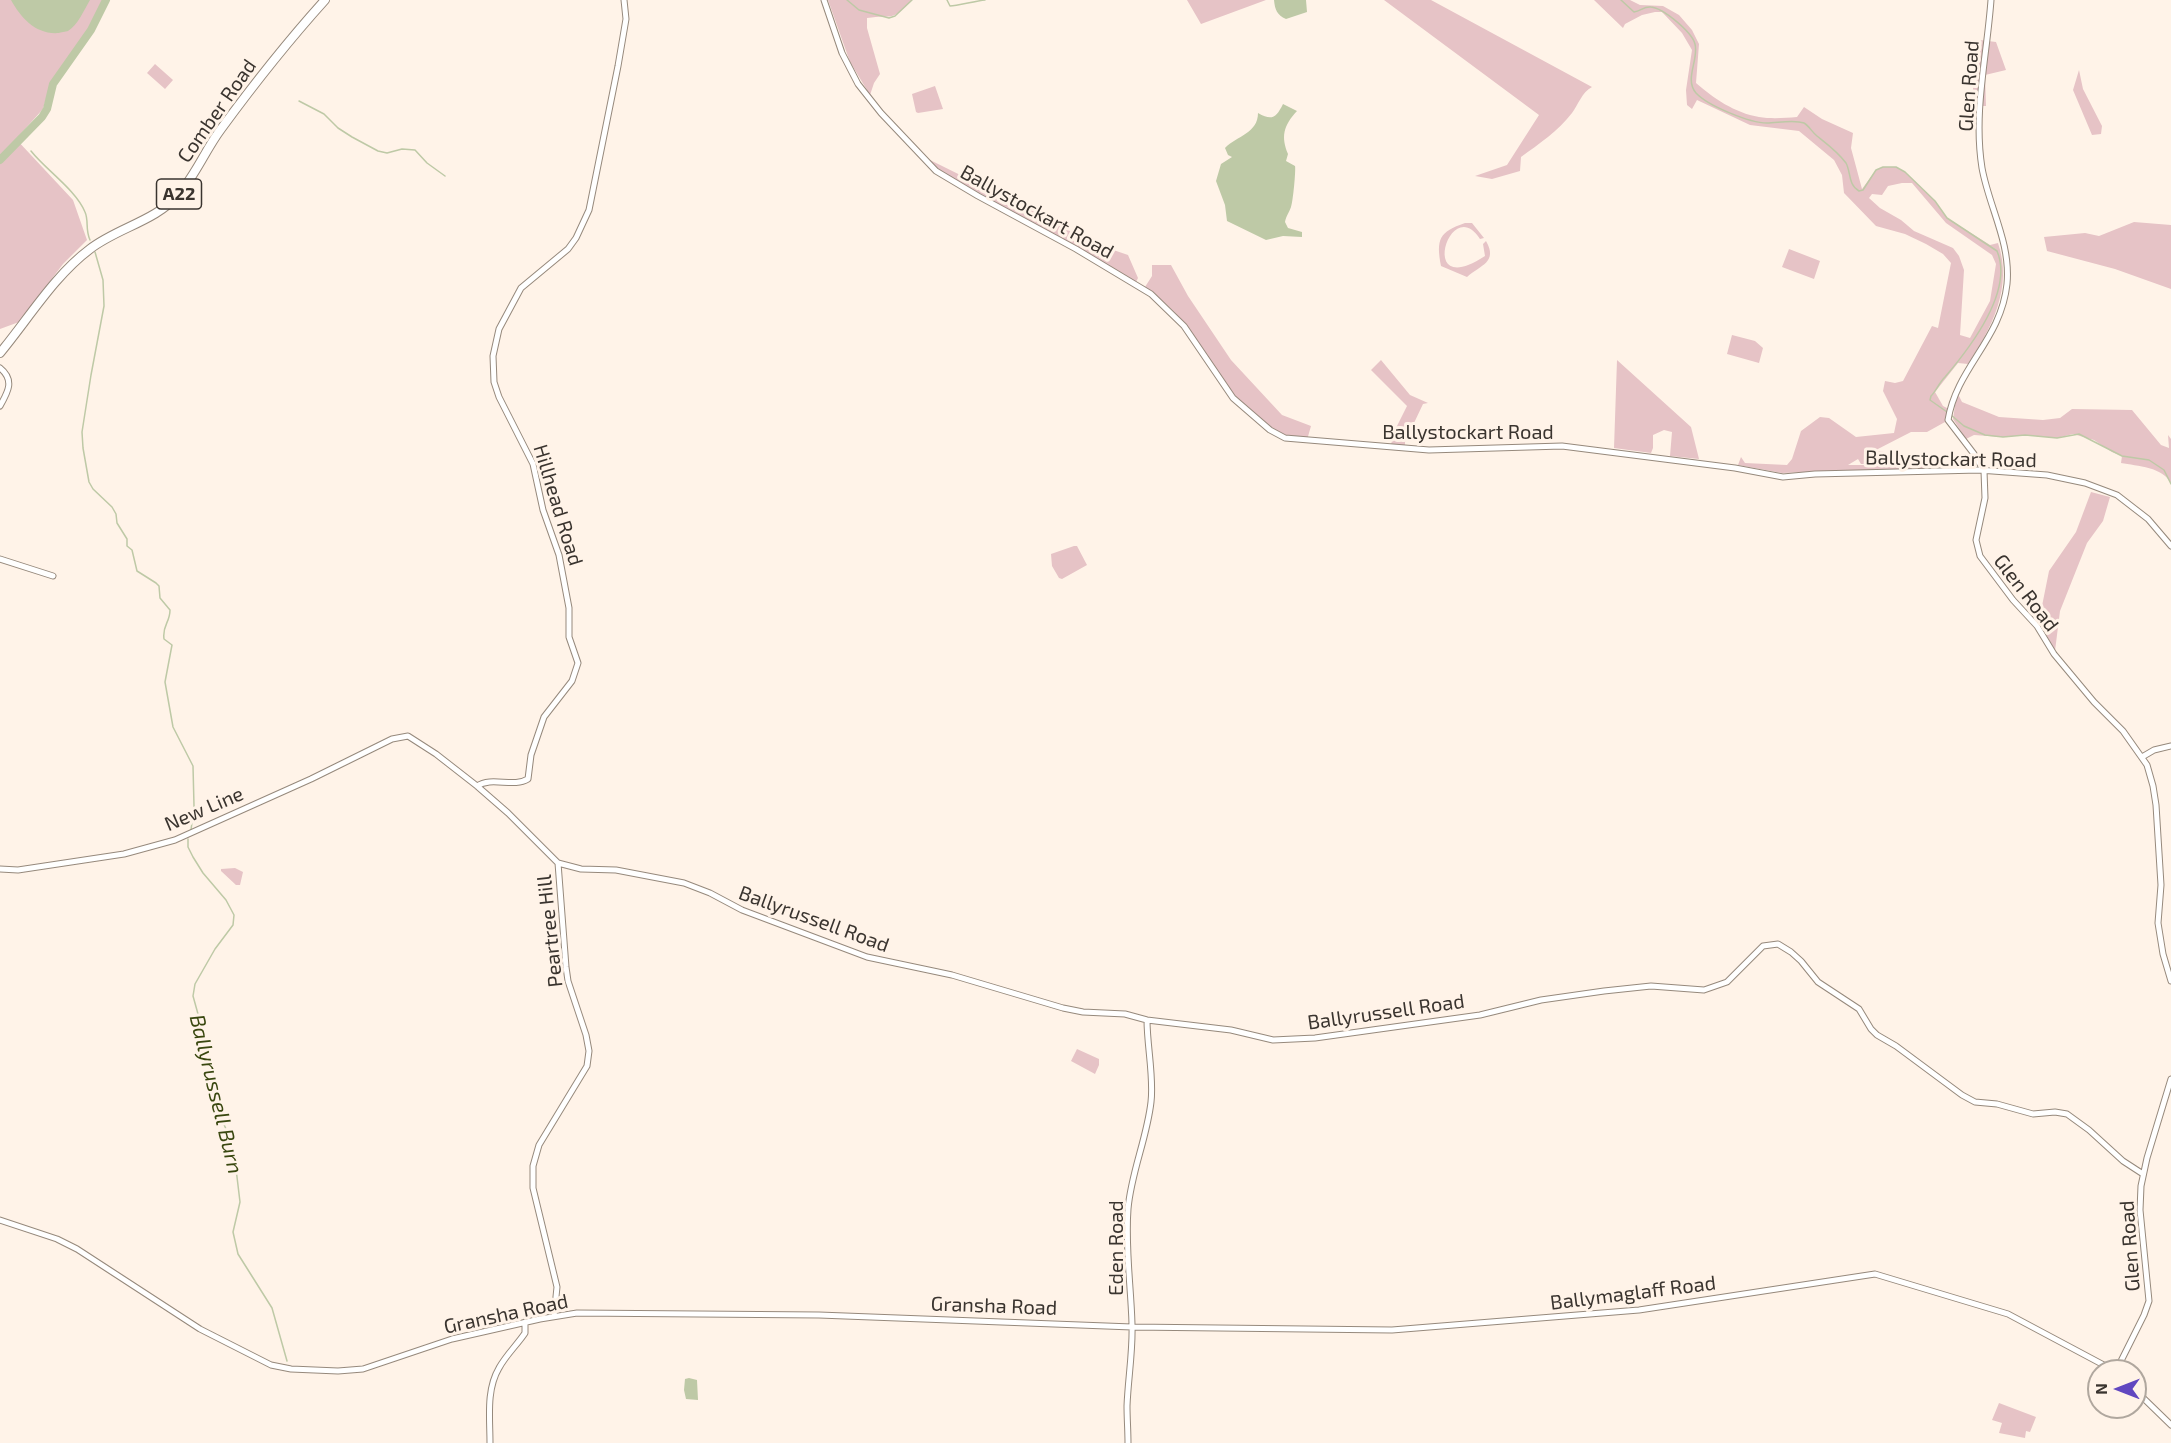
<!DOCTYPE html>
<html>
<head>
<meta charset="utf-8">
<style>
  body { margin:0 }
  #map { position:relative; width:2171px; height:1443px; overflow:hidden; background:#fff3e8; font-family:"Exo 2",sans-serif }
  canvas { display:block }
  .north { position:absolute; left:2087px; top:1359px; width:60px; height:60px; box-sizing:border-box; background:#fff3e8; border:2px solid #b0a79e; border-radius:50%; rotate:270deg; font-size:16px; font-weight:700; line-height:24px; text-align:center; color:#3a342f }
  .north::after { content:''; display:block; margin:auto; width:21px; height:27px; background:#6147c0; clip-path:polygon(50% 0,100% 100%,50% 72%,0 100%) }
</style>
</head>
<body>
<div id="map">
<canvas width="2171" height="1443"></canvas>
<div class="north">N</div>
</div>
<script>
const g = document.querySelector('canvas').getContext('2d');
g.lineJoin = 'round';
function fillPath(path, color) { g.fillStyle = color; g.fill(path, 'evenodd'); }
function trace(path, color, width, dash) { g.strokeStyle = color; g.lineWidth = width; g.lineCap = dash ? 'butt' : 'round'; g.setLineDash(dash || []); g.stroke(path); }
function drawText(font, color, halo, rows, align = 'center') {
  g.font = font + ' "Exo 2",sans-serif'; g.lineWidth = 6; g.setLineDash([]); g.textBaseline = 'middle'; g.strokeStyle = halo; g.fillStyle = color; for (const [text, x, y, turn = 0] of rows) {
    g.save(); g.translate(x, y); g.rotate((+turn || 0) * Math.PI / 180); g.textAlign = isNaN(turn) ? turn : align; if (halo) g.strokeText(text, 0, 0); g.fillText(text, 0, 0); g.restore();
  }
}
const green = new Path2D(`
  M0 0H103L89 28 51 82 43 109 16 139 73 200 87 240 63 264 19 322 0 329Z
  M828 0H912C890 23 894 14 867 18V28L880 74 874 83 870 95 850 62Z
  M1187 0H1266L1201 24Z
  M1384 0H1431L1592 87C1582 92 1578 105 1572 113 1558 131 1539 144 1521 157L1520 171 1492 179 1475 176 1507 165 1539 115Z
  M1594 0H1630L1640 5 1663 6 1679 15 1692 30 1699 44 1696 83C1713 98 1735 113 1759 117 1771 119 1785 118 1797 117L1804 107 1822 119 1853 133 1851 148 1862 189 1876 170 1883 167H1896L1905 172 1935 201 1947 218 1990 245 1998 243C2013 287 1992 328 1968 364L1958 363 1935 392 1943 406 1949 409 1945 422 1927 432H1911L1874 451 1885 452 1888 464H1861L1858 459 1848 465H1928V468L1782 473 1738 465 1741 457 1745 463 1787 465 1792 459 1801 431 1820 417 1829 418 1856 437 1894 433 1897 419 1883 391 1885 381 1895 383 1903 381 1932 326 1938 328 1951 263 1943 254 1926 244 1905 234 1876 226 1844 193 1842 175 1834 160 1799 131 1750 125 1697 100 1692 109 1687 105 1686 90 1692 50 1682 33 1662 12H1655L1642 15 1625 24 1623 28ZM1902 183H1912L1946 223 1992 255 1996 264 1990 301 1970 338 1960 335 1964 270 1959 256 1953 248 1914 231 1901 220 1880 208 1869 198 1872 194 1882 195 1888 186Z
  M1980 40 1996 42 2006 70 1985 75 1986 106H1973V64Z
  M155 64 173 80 165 89 147 73Z
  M2079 70 2083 89 2102 126 2101 134 2092 135 2073 90Z
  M935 86 943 109 918 113 916 112 912 94Z
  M928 159 1051 220 1087 241 1128 255 1138 278 1136 282 937 169Z
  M2134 222 2171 225V289L2115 269 2047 251 2044 237 2085 233 2099 236Z
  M1465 223H1472L1484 238 1480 239C1450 192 1416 302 1485 256L1483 244 1486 241C1498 262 1481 265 1467 277L1441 266C1436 239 1439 232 1465 223Z
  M1789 249 1820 261 1814 279 1782 267Z
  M1152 265H1171L1188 296 1231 360 1282 415 1311 426 1307 440C1242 435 1221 369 1186 325 1174 310 1160 298 1145 287L1152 276Z
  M1732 335 1755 341 1763 348 1759 363 1727 354Z
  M1381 360 1410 395 1428 403 1423 404 1405 442V449L1390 448 1395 430 1407 406 1371 370Z
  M1617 360 1691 427 1699 459 1670 456 1672 432 1664 430 1653 435V448L1651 453 1614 448Z
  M1957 392 1962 402 1999 417 2043 420 2060 418 2072 409 2132 410 2161 445 2169 448 2168 435 2171 439V484C2164 467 2137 466 2121 463L2122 456 2112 452 2094 440 2073 434 2057 438 2025 435 2003 437 1974 435 1966 439 1953 419Z
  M2091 492 2110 497 2103 521 2087 543 2060 611 2055 651 2039 621 2049 571 2076 532Z
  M1074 546H1077L1087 565 1062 579 1059 578 1052 566 1051 554Z
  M235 868 243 872 240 885H236L221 871V869Z
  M1077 1049 1099 1059V1065L1095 1074 1071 1061Z
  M1999 1403 2036 1417 2030 1432 2026 1431 2025 1438 1999 1433 2002 1423 1992 1420Z`);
const water = new Path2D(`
  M11 0H90C84 10 78 25 68 31 66 32 60 32 59 33 36 35 21 18 11 0Z
  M1274 0H1306L1307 12 1286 19C1277 15 1275 10 1274 0Z
  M1283 104 1297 111C1283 126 1281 137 1288 154L1286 161 1295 166C1296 170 1293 202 1291 207 1289 213 1286 216 1285 222L1288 228 1302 232V237L1283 236 1266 240 1227 221 1225 205 1216 181 1221 164 1232 157 1228 155 1225 148C1237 136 1258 133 1258 113 1272 121 1276 118 1283 104Z
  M689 1378 697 1380 698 1400 686 1399 684 1390 685 1379Z`);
const stream = new Path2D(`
  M847 0 859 10 889 18 895 16 912 0
  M947 0 950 6C957 6 975 1 985 0
  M1621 0 1634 12C1641 11 1644 6 1651 7 1663 8 1692 32 1695 44 1699 60 1684 79 1696 93 1708 106 1750 123 1767 123 1777 123 1794 119 1804 123 1809 126 1812 132 1817 136 1827 144 1838 152 1846 163 1851 172 1848 185 1859 191L1863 190 1876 170 1883 167H1896L1905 172 1935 201 1947 218 1997 251C2014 291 1969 349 1945 377 1939 383 1936 391 1931 396L1930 400 1947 412
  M299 101 324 114 338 128 352 137 378 151 387 153 402 149 415 150 427 163 445 176
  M31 151C46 170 76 190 85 212 89 221 85 229 90 240
  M95 252 103 280 104 306 91 375 82 432 83 448 89 482 93 489 112 507 116 514 117 523 127 539V546L132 550 137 571 156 583 159 586 160 598 170 610C170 623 162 625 164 639L172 645 165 682 173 727 193 766 194 806 191 830
  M1951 415 1964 426 1985 435 2003 437 2025 435 2057 438 2079 434 2122 456 2149 460 2164 470 2171 484
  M188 839V847L193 857 203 873 226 900 234 915 233 925 215 949 195 984 193 996 198 1014 205 1063 211 1071 212 1079 214 1102 230 1138 234 1152 240 1202 233 1232 238 1254 272 1308 287 1361`);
const river = new Path2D(`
  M0 160 42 117 47 109 53 84 91 30 106 0`);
const minor = new Path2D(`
  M824 0 842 53 858 84 881 113 936 171 978 196 1076 249 1151 294 1184 326 1233 398 1270 430 1285 438 1429 450 1562 446 1735 468 1783 477 1815 474 1979 470 2047 475 2085 483 2117 495 2148 519 2171 546
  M1991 0C1987 56 1973 112 1982 168 1989 207 2011 243 2007 284 2001 340 1957 367 1948 420L1974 454 1984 471 1985 498 1976 540 1980 556 2013 600 2037 626 2054 654 2094 702 2123 731 2147 765 2153 786 2156 805 2161 885 2158 923 2163 954 2171 981
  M0 368C15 380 8 392 0 406
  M0 559 53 576
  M2142 757 2154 750 2171 746
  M477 786C492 776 513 788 528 779L531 755 544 717 572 681 578 663 569 637V608L559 555 543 510 533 464 499 397 494 382 493 356 499 329 521 288 568 249 576 238 589 210 618 66 626 19 624 0
  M0 869 18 870 124 854 175 840 311 779 392 739 408 736 436 754 477 786 508 813 558 863 581 869 616 870 684 883 710 893 742 910 867 957 952 975 1063 1008 1083 1012 1125 1014 1147 1020 1231 1030 1273 1040 1315 1038 1480 1015 1541 1000 1604 991 1651 986 1704 990 1727 982 1763 946 1778 944 1791 952 1801 961 1818 982 1859 1009 1871 1029 1877 1035 1896 1046 1962 1095 1975 1102 1997 1104 2033 1114 2055 1112 2067 1114 2089 1130 2123 1161 2143 1174
  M0 1220 57 1239 77 1249 200 1329 271 1365 291 1369 338 1371 363 1369 452 1339 540 1319 577 1313 819 1315 1132 1327 1392 1330 1639 1310 1875 1274 2008 1314 2115 1371
  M554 1316 557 1287 533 1188V1166L539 1145 587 1066 589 1051 586 1035 568 981 566 967 558 863
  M2116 1371 2144 1315 2149 1301 2140 1210 2141 1186 2147 1158 2171 1079
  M2135 1390 2171 1425
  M490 1443C490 1418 486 1390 499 1368 506 1355 517 1345 525 1333V1322
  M1128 1443C1128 1431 1127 1418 1127 1406 1128 1379 1133 1351 1132 1324 1131 1286 1125 1248 1128 1209 1131 1173 1147 1138 1151 1102 1154 1077 1147 1046 1147 1020`);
const highway = new Path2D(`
  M0 353C29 318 54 276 90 249 117 228 156 221 179 194 196 174 206 149 221 129 254 84 288 41 325 0`);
const shields = [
  [179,194,45]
];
const shieldNames = [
  ["A22",179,194]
];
const streetNames = [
  ["Glen Road",1969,86,-86],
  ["Comber Road",217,111,-55],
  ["Ballystockart Road",1037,212,29],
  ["Ballystockart Road",1468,432],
  ["Ballystockart Road",1951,459,1],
  ["Hillhead Road",558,505,73],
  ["Glen Road",2026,593,52],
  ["New Line",204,809,-23],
  ["Ballyrussell Road",814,919,20],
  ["Peartree Hill",550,931,-96],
  ["Ballyrussell Road",1386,1012,-8],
  ["Glen Road",2130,1246,-94],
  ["Eden Road",1116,1248,-90],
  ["Ballymaglaff Road",1633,1293,-7],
  ["Gransha Road",994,1306,2],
  ["Gransha Road",506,1314,-12]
];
const waterNames = [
  ["Ballyrussell Burn",216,1094,76]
];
fillPath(green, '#e6c3c6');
fillPath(water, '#bec9a6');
trace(stream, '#bec9a6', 1.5);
trace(river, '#bec9a6', 8);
trace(minor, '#96897c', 7);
trace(highway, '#96897c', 10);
trace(minor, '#fff', 5);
trace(highway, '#fff', 8);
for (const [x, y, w] of shields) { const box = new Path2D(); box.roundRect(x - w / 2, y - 15, w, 30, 4.5); g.fillStyle = '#fff3e8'; g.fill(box); trace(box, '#3a342f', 1.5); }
drawText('bold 18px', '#3a342f', null, shieldNames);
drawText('20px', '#3a342f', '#fff3e8', streetNames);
drawText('italic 21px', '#39470f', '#fff3e8', waterNames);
</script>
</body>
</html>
